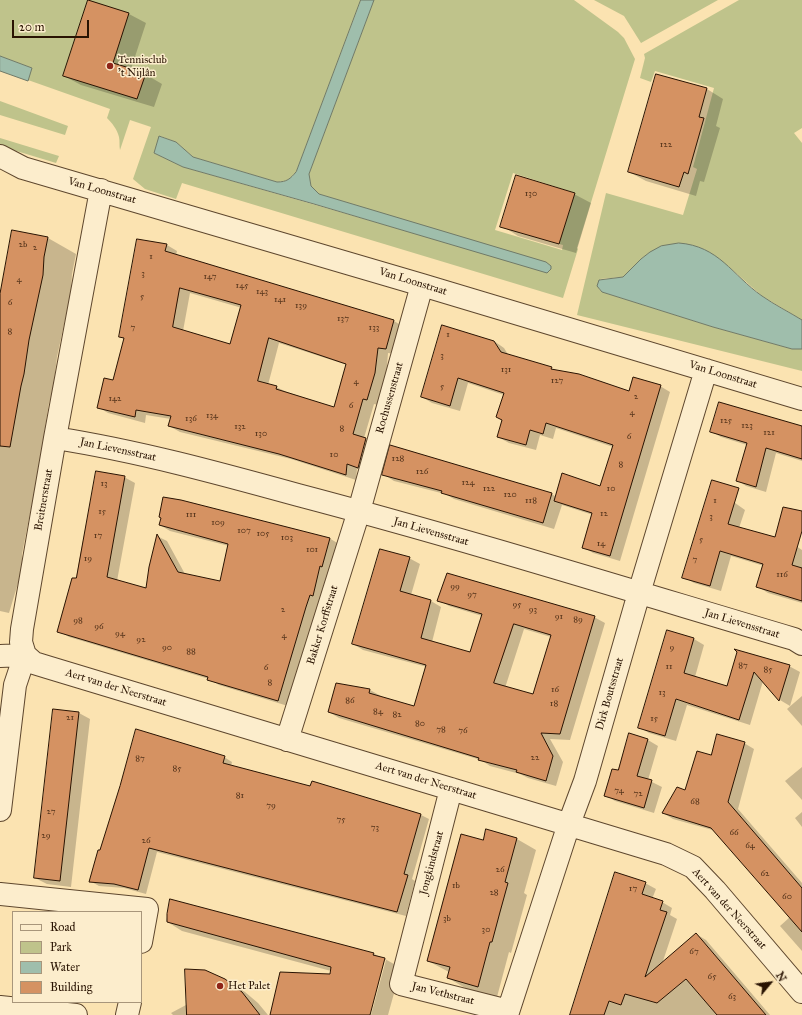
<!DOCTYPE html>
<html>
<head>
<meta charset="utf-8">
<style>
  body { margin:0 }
  #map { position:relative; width:802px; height:1015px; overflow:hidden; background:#fbe3b1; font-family:"IM FELL Great Primer",serif }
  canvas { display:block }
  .legend { position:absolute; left:12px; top:911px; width:130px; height:92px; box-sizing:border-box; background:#fcedcc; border:1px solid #a8967b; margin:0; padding:5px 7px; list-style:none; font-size:12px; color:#291302 }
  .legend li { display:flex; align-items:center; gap:8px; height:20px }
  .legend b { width:20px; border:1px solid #a8967b }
  .north { position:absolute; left:750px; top:963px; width:40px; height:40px; -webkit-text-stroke:3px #fcedcc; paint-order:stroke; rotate:61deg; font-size:11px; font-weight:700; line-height:16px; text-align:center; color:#291302 }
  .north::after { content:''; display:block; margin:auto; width:14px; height:18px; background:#291302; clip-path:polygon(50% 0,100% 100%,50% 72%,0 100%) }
  .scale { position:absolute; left:12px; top:20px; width:77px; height:18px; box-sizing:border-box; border:2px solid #291302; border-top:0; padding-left:5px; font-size:12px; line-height:14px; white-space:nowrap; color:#291302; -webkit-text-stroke:3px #fcedcc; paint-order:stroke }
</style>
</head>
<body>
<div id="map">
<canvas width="802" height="1015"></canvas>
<ul class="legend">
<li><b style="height:5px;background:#fcedcc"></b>Road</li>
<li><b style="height:11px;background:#bfc38b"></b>Park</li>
<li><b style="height:11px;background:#9fbeac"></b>Water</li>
<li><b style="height:11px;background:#d59262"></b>Building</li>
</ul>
<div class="north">N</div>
<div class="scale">20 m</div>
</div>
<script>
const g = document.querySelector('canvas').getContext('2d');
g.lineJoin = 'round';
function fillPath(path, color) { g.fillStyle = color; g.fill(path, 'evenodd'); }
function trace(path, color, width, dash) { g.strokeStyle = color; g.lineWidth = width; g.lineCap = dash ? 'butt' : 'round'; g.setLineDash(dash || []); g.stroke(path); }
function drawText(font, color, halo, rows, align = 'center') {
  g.font = font + ' "IM FELL Great Primer",serif'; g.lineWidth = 3; g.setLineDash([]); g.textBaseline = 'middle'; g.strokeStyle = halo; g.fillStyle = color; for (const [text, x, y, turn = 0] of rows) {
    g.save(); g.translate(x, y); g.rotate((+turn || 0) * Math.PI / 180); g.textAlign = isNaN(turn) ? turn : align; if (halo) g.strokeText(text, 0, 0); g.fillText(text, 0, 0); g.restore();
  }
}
const green = new Path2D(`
  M0 0H361L296 172C290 179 287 182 277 182L193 157 176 142 160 136 154 153 183 167 549 272 551 266 319 194 311 186 309 174 374 0H574L618 32 624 38 635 59 577 248 578 249 563 298 182 183 176 199 145 189 133 179 151 127 130 120 120 150C119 146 120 141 119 137 117 129 112 123 107 118L110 109 28 80 32 68 0 56ZM513 173 575 193 559 244 563 245 562 250 495 230Z
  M594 0H718L641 43 624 16Z
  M739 0H802V128L794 133 802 143V320L762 296 728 266 650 252 641 259 623 277 600 279 599 289 602 292 713 327 792 349H802V371L577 315 606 193 683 215 697 169 693 167 714 88 655 71 651 82 640 78 645 58 644 54Z
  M0 101 68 126 65 135 0 115Z
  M0 138 59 156 56 163 0 146Z`);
const water = new Path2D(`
  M361 0H374L309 174 311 186 319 194 546 262 551 266V269L547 273 314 204 183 167 154 153 159 136 176 142 193 157 277 182C287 182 290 179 296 172Z
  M0 56 32 68 28 81 0 71Z
  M679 243C719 246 732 275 762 296 775 305 789 312 802 320V349H792L713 327 602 292 597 286 599 280 623 277 641 259 650 252 661 246Z`);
const shadow = new Path2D(`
  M89 0 129 14 146 23 131 69 145 74 162 84 154 107 81 85 64 76Z
  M657 75 707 89 723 99 716 126 720 128 704 182 700 181 696 196 646 181 629 172Z
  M574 194 591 203 576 253 518 236 502 226Z
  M48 238 76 254 72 274 71 292 57 357 53 390 49 403 37 478 22 554V570L9 613 0 611V300Z
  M138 240 167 245 177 251 176 256 394 321 404 327 396 354 388 353 386 379 378 405 374 404 364 438 376 445 369 473 357 469 356 480 291 459 180 432 169 426 171 419 146 415 145 423 108 413 98 407 114 381 125 339 120 337ZM190 293 242 308 231 346 183 331ZM279 343 347 365 335 408 287 392 276 387 268 385Z
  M494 341 504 348 509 356 630 392 660 386 670 392 620 561 593 553 583 547 593 515 562 505 554 529 454 499 445 494 394 481 383 474 391 447 552 494 556 497 601 487 613 447 556 428 553 439 540 435 536 450 509 443 498 437 503 421 497 417 504 395 468 383 460 411 432 403 422 397Z
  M802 427V461L776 453 766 492 746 486 737 480 747 445 721 437 712 432Z
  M124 477 135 483 117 581 146 590 157 536 167 541 185 574 221 582 229 546 170 531 160 525 329 538 339 544 288 706 219 685 209 679 69 637 59 631 77 579Z
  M721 493 745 510 739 528 776 538 787 540 802 550V603L768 593 757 586 764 566 731 556 721 591 694 583 684 577Z
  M409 558 420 564 411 595 431 601 441 607 432 642 470 653 482 616 449 606 439 600 594 617 605 623 570 740 550 739 563 762 556 786 528 778 520 774 490 766 481 760 339 718 329 712 337 684 370 690 381 696 380 697 415 707 427 667 363 650 353 644ZM524 629 551 637 534 695 505 688Z
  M668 631 694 639 704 645 695 677 727 687 738 652 789 666 800 672 790 706 780 700 763 681 750 725 687 705 676 741 649 733 639 727Z
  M802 696V726L787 709Z
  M79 713 90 719 71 887 47 884 35 878Z
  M630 735 648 740 658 746 648 780 662 787 654 813 615 801 605 795 619 772Z
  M744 743 754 749 738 809 802 883V951L780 926 790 917 716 831 673 819 663 813 686 791 712 756Z
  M224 757 232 762 231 766 421 815 429 819 412 879 415 881 406 916 157 852 146 894 124 888 99 886 90 881Z
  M802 767V800L785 781Z
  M802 812V827L795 818Z
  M517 839 536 850 524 893 527 895 511 953 509 952 497 997 467 989 448 978 449 972 428 961 484 842Z
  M645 883 656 889 652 899 662 902 672 908 670 915 677 919 662 964 696 934 706 940 770 1015H571Z
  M171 901 374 954 385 959 401 968 388 1015H371L386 960H384L369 1015H271L331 975V971L182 931 166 921Z
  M229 982 245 992 258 1003 268 1015H173L171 1013Z`);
const building = new Path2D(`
  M88 0 129 13 113 63 146 73 137 99 63 76Z
  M656 74 707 88 699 117 704 118 688 174 684 172 679 187 628 172Z
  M516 175 575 193 559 244 500 227Z
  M12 230 48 237 44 257 43 275 29 340 24 374 21 386 10 447 0 446V294Z
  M137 239 167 244 165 251 394 320 386 349 378 348 375 373 367 400 363 399 353 434 366 438 358 468 347 464 346 475 279 454 168 426 171 416 136 410 135 417 97 408 104 378 113 380 124 338 119 337ZM180 288 241 305 230 344 173 327ZM269 338 346 364 334 407 276 389 277 386 258 381Z
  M442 325 494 341 501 352 552 367 551 369 579 374 629 391 633 377 661 385 610 556 582 548 592 513 554 501 562 473 600 486 613 445 546 423 543 434 530 430 526 445 497 437 502 420 496 417 504 393 458 378 450 406 421 397Z
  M719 402 802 426V459L766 448 756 487 736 481 747 443 710 432Z
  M390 445 552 493 543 523 441 493 442 491 382 475Z
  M96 471 125 476 107 577 146 588 149 567 157 534 178 572 220 581 228 544 159 525 161 518 159 517 163 497 181 500 330 538 322 567 320 566 313 596 310 595 306 607 278 701 207 680 208 677 57 632 72 578H76Z
  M712 480 739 488 728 524 775 537 783 507 802 511V531L792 565 802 568V601L756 587 763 564 720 551 710 586 682 578Z
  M380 549 410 557 400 591 431 600 421 638 470 652 482 614 437 601 447 573 595 616 560 734 541 733 553 756 546 781 516 772 517 770 478 760 479 758 328 712 336 683 370 689 369 693 414 706 426 665 352 644ZM514 624 551 635 533 694 494 683Z
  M667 630 694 638 684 673 727 686 737 652 734 649 790 665 779 701 754 672 739 720 676 699 665 736 638 728Z
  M53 709 79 712 60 881 34 878Z
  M136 729 225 756 223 763 310 786 312 781 421 814 404 874 408 875 397 912 149 848 138 890 114 884 89 882 98 850H100L120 786Z
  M629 733 648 739 637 776 652 780 644 808 604 796 612 769 618 770Z
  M717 734 745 742 728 802 802 888V932L711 828 662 813 677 787 685 790 697 751 711 755Z
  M486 829 517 838 505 882 508 883 500 912 492 942H490L478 987 447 978 450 967 427 961 461 834 483 840Z
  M615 872 646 882 642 894 663 901 660 910 667 912 645 977 696 933 766 1015H717L686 979 657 1003 625 994 621 1005 609 1001 604 1015H570Z
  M170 899 374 953 373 955 385 958 370 1015H270L280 972 330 974 331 967 167 922V914Z
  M185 969 205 970 225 979 242 992 260 1015H187Z`);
const minor = new Path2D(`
  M0 156 23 168 422 285 802 399
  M55 438C138 451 218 473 298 495 465 539 629 590 794 639L802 644
  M0 656 25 655 34 663 47 667 666 854 693 867 715 890 802 992
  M287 740 359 511 422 285
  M451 789 401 984 508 1011
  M0 810 15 685 25 655 21 642 22 629 55 438 101 190
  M0 894 147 909 141 942
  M0 1007 76 1015
  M127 1015 130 1002
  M507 1015 569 824 585 781 639 593 706 370`);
const markers = [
  [110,66,4,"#8f2418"],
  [220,986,4,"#8f2418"]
];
const numberNames = [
  ["122",666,145],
  ["130",531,194],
  ["2b",23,245],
  ["2",35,248],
  ["1",151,257],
  ["3",143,274],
  ["147",210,277],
  ["4",19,280],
  ["145",242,286],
  ["143",262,292],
  ["5",142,297],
  ["141",280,300],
  ["6",10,303],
  ["139",301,306],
  ["137",343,319],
  ["7",133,328],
  ["133",374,328],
  ["8",10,332],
  ["1",448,335],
  ["3",442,356],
  ["131",506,370],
  ["127",557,381],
  ["4",356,382],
  ["5",442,387],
  ["2",636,397],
  ["142",115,399],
  ["6",351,406],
  ["4",632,413],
  ["134",212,416],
  ["136",191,419],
  ["125",726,421],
  ["123",747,426],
  ["132",240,427],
  ["8",342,429],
  ["121",769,433],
  ["130",261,434],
  ["6",629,437],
  ["10",334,455],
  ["128",398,459],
  ["8",621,465],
  ["126",422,472],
  ["124",468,483],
  ["13",104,484],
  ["122",489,489],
  ["10",611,489],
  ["120",510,495],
  ["118",531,501],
  ["1",715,501],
  ["15",102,512],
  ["12",604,514],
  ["111",191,515],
  ["3",711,517],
  ["109",218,523],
  ["107",244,531],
  ["105",263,534],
  ["17",98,536],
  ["103",287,538],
  ["5",701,540],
  ["14",601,544],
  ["101",312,550],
  ["19",88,559],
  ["7",695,560],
  ["116",782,575],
  ["99",455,587],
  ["97",472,595],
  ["95",517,605],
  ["2",283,610],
  ["93",533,610],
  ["91",559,617],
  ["89",578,620],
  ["98",78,621],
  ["96",99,627],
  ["94",120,634],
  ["4",284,636],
  ["92",141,640],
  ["90",167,648],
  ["9",672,648],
  ["88",191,652],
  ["87",743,666],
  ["11",669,667],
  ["6",266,668],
  ["85",768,670],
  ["8",270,683],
  ["16",555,690],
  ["13",662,693],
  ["86",350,701],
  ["18",554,704],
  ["84",378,712],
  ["82",397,715],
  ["21",70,718],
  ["15",654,719],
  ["80",420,724],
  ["78",441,730],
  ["76",463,731],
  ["22",535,758],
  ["87",140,759],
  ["85",177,769],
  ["74",619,791],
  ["72",638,794],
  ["81",240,796],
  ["68",695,802],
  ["79",271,806],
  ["27",51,812],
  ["75",341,820],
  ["73",375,828],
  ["66",734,833],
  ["29",46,836],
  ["26",146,841],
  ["64",750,846],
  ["26",500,870],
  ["62",765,874],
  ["1b",456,886],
  ["17",633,889],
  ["28",494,893],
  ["60",787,897],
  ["3b",447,919],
  ["30",486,930],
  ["67",694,952],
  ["65",712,977],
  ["63",732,997]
];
const poiNames = [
  ["Tennisclub",118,60],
  ["'t Nijlân",118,73],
  ["Het Palet",228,986]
];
const streetNames = [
  ["Van Loonstraat",102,191,16],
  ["Van Loonstraat",413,282,17],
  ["Van Loonstraat",723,375,17],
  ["Rochussenstraat",390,398,-74],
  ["Jan Lievensstraat",118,450,12],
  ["Breitnerstraat",44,500,-80],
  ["Jan Lievensstraat",431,532,16],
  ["Jan Lievensstraat",742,624,17],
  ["Bakker Korffstraat",323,625,-73],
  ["Aert van der Neerstraat",116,688,17],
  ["Dirk Boutsstraat",610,694,-74],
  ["Aert van der Neerstraat",426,781,17],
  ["Jongkindstraat",432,863,-75],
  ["Aert van der Neerstraat",729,909,48],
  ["Jan Vethstraat",443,994,14]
];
fillPath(green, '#bfc38b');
fillPath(water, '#9fbeac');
trace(water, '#707a68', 1);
fillPath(shadow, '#0003');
fillPath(building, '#d59262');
trace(building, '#291302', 1);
trace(minor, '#5e472e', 24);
trace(minor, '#fcedcc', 22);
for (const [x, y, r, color] of markers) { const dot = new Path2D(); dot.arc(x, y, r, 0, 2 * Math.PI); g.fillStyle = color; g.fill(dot); trace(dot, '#fcedcc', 1.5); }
drawText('9px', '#54331a', null, numberNames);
drawText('11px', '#291302', '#fcedcc', poiNames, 'left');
drawText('11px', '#291302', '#fcedcc', streetNames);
</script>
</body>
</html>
